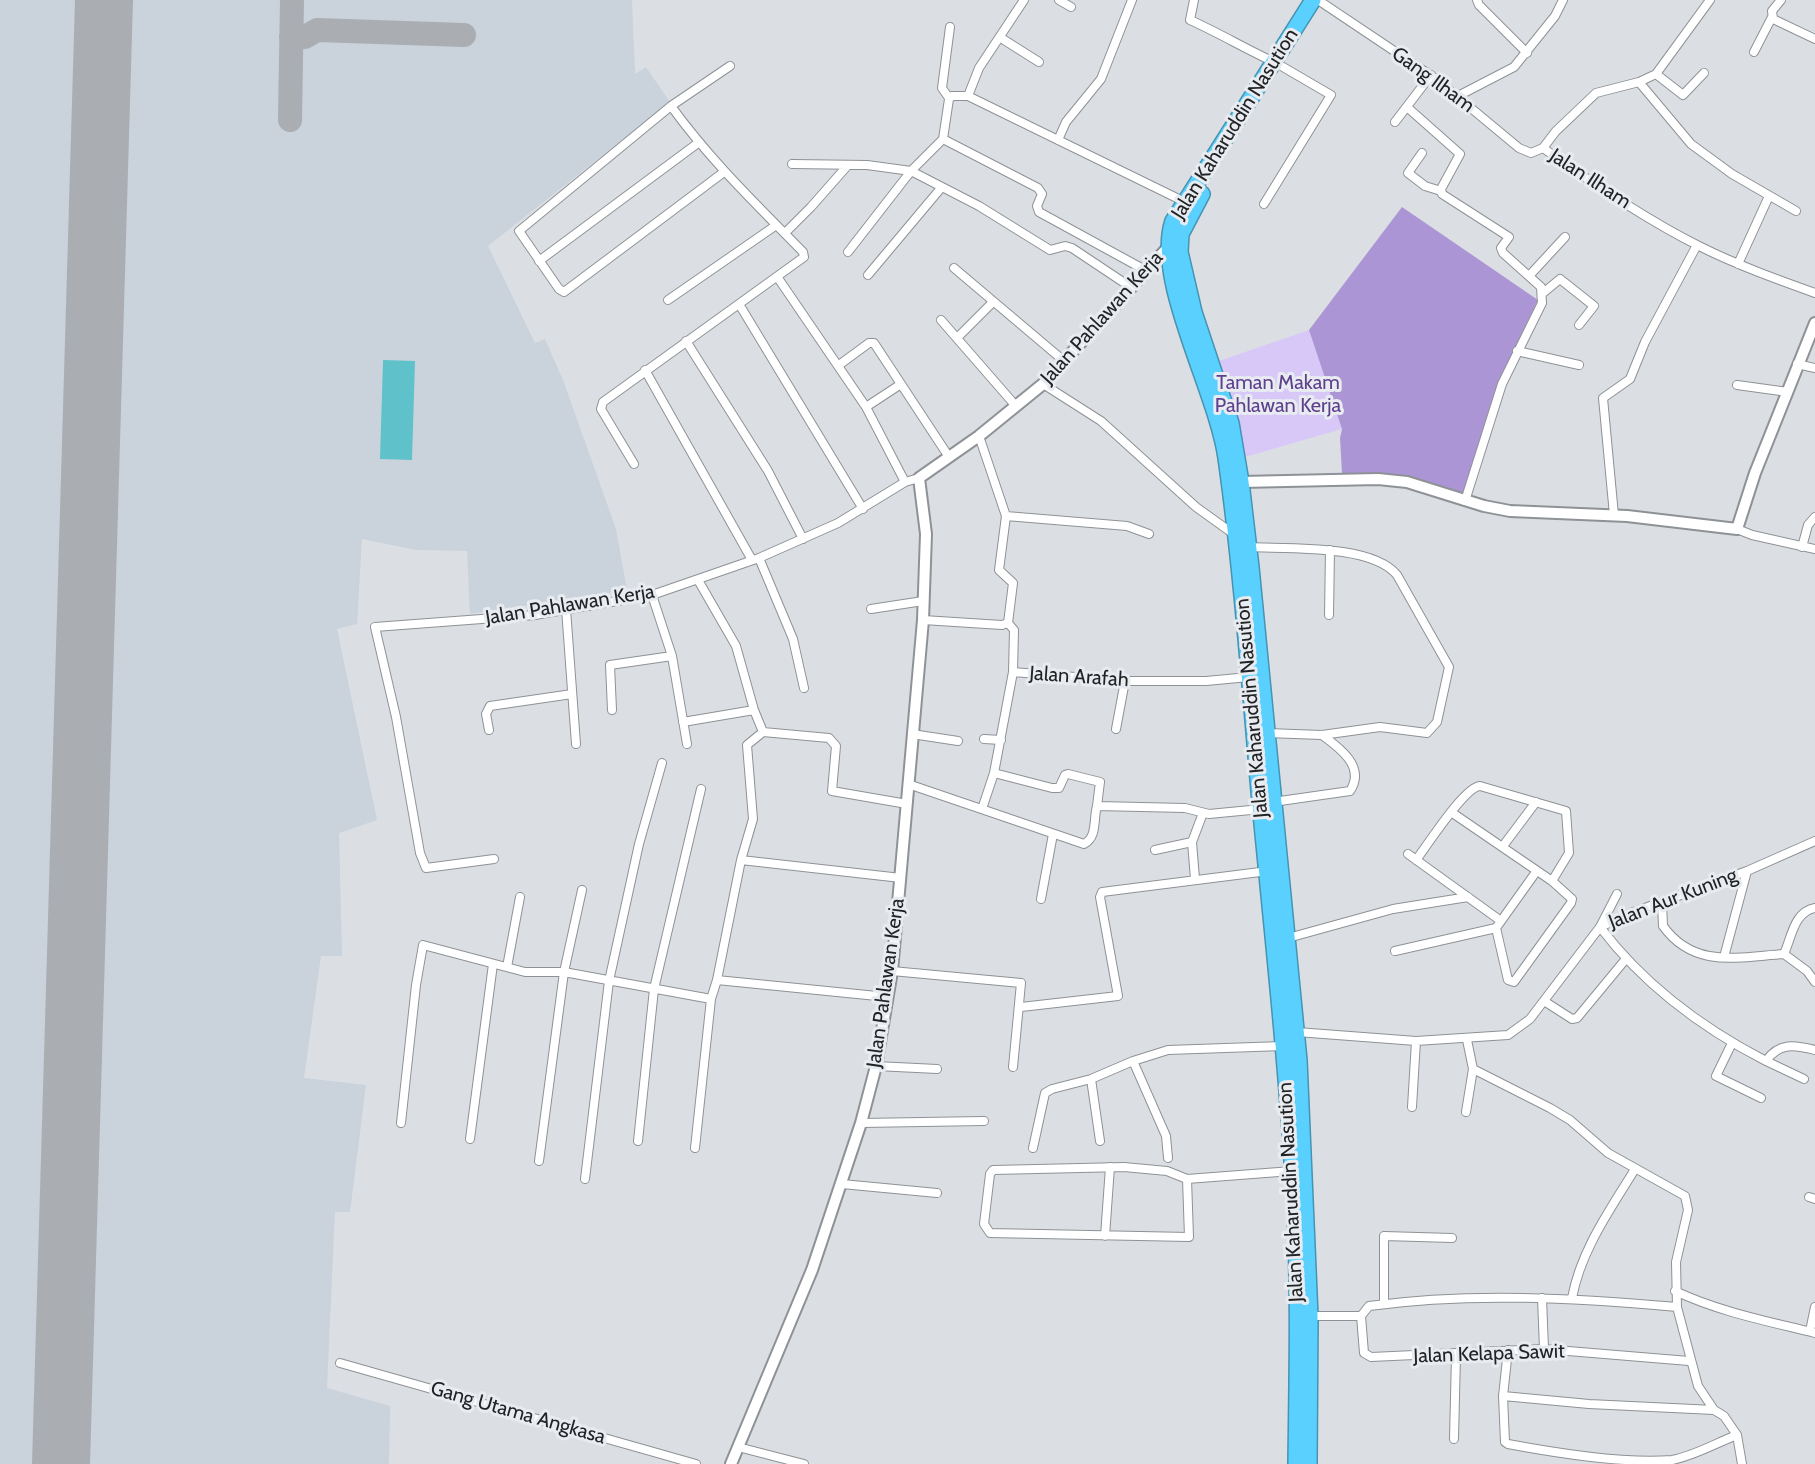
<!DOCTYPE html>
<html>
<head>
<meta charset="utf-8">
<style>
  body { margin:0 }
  canvas { display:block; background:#dbdfe3 }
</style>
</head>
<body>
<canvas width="1815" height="1464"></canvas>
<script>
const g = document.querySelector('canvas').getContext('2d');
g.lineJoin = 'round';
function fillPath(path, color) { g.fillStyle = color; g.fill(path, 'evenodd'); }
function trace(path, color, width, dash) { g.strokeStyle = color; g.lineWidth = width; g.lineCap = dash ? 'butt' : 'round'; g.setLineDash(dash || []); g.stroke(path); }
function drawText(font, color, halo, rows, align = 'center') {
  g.font = font + ' Cabin,sans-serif'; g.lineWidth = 6; g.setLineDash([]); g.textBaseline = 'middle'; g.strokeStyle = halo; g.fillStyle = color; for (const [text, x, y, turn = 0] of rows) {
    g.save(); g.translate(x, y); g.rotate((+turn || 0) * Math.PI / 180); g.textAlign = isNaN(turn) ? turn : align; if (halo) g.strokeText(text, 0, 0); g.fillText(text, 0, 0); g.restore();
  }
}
const built = new Path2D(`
  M0 0H632L635 74 646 67 670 102 488 246 535 343 545 339 563 380 616 529 627 590 470 614 467 551 416 550 362 539 357 624 337 629 377 820 339 833 342 956H321L304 1078 366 1085 350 1212H335L327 1388 390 1406 389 1464H0Z`);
const green = new Path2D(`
  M1309 330 1342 429 1245 457 1216 362Z`);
const forest = new Path2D(`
  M1402 207 1538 300 1499 382 1463 494 1411 478 1342 473 1340 438 1342 429 1309 330Z`);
const water = new Path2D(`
  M383 360 415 361 412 460 380 459Z`);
const taxiway = new Path2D(`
  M291 37H305L317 30 464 35
  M290 120 292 0`);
const runway = new Path2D(`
  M61 1464 104 0`);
const street = new Path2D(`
  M1059 0 1071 7
  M1194 0 1190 20C1219 33 1244 48 1274 62
  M1477 0 1479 5 1527 53
  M1781 0 1772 11 1773 19 1815 39
  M1321 2 1436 79 1519 148 1531 153 1543 148 1556 131 1596 93 1639 82 1656 74 1710 0
  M1001 38 1039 62
  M1754 52 1772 17
  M1656 74 1683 95 1704 73
  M1639 82 1691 144 1732 174 1796 211
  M968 96 979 68 1024 0
  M1458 96 1514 67 1555 16 1563 0
  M949 98 942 88 950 27
  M1407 107 1460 154 1441 189 1442 194 1509 237 1501 248 1503 253 1541 287 1542 303 1502 384 1465 501
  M1395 122 1431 75
  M943 139 1038 188 1042 194 1037 206 1039 212 1145 270
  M1058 140 1066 122 1101 79 1132 0
  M1543 148C1592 183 1645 219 1699 246 1737 265 1776 279 1815 293
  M1422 153 1408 173 1425 186 1441 191
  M792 164 867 165 911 171 979 206 1050 250 1065 246 1072 248 1132 288
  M724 172 564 292 559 289 519 231 671 106 730 66
  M1264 204 1331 95 1283 67
  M785 233 811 207 848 165
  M848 252 911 171 943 139 949 99 952 96H968L1185 202
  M539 261 698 143
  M1738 264 1769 196
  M954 268 1064 361
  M868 275 941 188
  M1529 276 1565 237
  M778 278 866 407 905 482
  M1543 293 1560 279 1594 306 1579 325
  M668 300 775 226
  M739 304 863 509
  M941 320 1015 405
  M957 338 993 302
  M686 341 768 471 803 539
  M1517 351 1579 365
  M1797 364 1815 368
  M839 365 869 343H874L949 457
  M645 370 752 560
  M1043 384 1101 421 1196 507 1235 535
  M1737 385 1788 392
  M866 407 901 384
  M979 436 1006 516 1127 526 1149 534
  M634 464 601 409 603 402 804 257 803 252C757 205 710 160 671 106
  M1614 515 1603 398 1630 379 1645 342 1697 245
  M1737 529 1752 535 1815 549
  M1249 547C1287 549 1372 544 1397 575L1449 667 1437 722 1427 733 1380 727 1322 735 1267 733
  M1802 547 1808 525 1815 517
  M759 558 793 639 804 688
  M698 580 736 646 754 710 763 732
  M652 595 672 656 687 744
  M566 609 576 744
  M871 609 923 601
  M1329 615 1330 550
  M923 620 1002 625 1008 623 1013 583 999 570 1006 516
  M1013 672 1125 681H1206L1249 677
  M612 710 610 665 672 656
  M683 722 754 710
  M1116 729 1125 681
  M489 730 486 714 490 706 572 694
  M912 734 958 741
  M984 739 1001 740
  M994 773 1052 788H1059L1065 775 1068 774 1100 782 1097 806
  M908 784 1084 844C1098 837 1093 818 1097 806L1185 808 1209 814 1261 809
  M1273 802 1350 791C1366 767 1340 748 1322 735
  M982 809 994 773 1013 672 1014 630 1008 623
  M1451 812 1552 881 1572 899 1571 903 1514 982 1508 980 1496 928
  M1192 842 1195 879
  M1503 846 1536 802
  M1155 850 1192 842 1203 813
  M1408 854 1501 921
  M494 859 426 868 420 853 396 717 375 627 535 615 652 595 759 558 838 523 905 482 919 478
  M741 860 901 878
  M1416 860C1427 846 1464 787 1480 786L1566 811 1569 853 1552 881
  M1617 894 1600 927C1644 985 1702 1028 1766 1061 1779 1042 1795 1045 1815 1050
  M1041 899 1053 834
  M1662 903 1663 926C1694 969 1738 957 1784 954L1807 971 1815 982
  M1288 938 1393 909 1468 897
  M1395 951 1496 928 1536 872
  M1784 954C1792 936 1794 912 1815 908
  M1724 957 1747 871
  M507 967 520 897
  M892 971 1021 983 1013 1067
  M717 980 887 997
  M1544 1001 1572 1019 1577 1018 1625 960
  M1021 1007 1118 996 1100 897 1102 892 1268 871
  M1297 1032 1416 1041 1508 1035 1530 1019 1600 927 1631 913 1747 871 1815 841
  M1467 1040 1473 1069 1550 1108 1570 1120 1608 1153 1685 1196 1688 1210 1676 1262 1677 1307 1698 1386 1714 1410 1724 1416 1737 1435 1742 1464
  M1732 1043 1716 1076 1761 1098
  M1133 1061 1166 1136 1168 1158
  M1766 1061 1804 1079
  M876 1066 937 1069
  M1091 1079 1100 1141
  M1412 1107 1416 1041
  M1466 1112 1473 1069
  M401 1123 416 985 423 945 525 972H564L711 999
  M861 1123 984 1121
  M470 1139 493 964
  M638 1141 654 989 701 789
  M695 1148 711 999 717 980 741 860 753 819 747 745 763 732 829 738 836 746 832 791 907 804
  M1033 1148 1045 1093 1052 1089 1091 1079 1133 1061 1168 1050 1283 1046
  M539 1161 564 972 582 890
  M585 1179 609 981 639 844 662 763
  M1187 1179 1189 1237 990 1233 984 1224 990 1174 993 1170 1124 1167 1167 1171 1187 1179 1292 1171
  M842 1184 937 1193
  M1809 1197 1815 1199
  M1105 1236 1110 1167
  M1675 1291C1720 1312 1767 1321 1815 1333
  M1542 1298 1544 1349
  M1572 1298C1581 1250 1610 1210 1635 1169
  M1384 1304V1236L1452 1238
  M1310 1316H1361L1369 1306C1471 1292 1575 1298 1677 1307
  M1361 1316 1364 1353 1371 1357 1544 1349 1689 1361
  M1810 1331 1815 1307
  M1508 1350 1503 1396 1505 1442 1508 1444C1556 1453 1625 1464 1672 1460 1694 1456 1716 1443 1737 1435
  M340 1363 696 1464
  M1503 1396 1589 1404 1714 1410
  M1454 1439 1456 1355
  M738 1447 804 1464`);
const secondary = new Path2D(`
  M1241 482 1378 479 1407 482 1484 506 1510 511 1627 516 1737 529 1755 473 1815 323
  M731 1464 812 1270 861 1123 876 1066 892 971 923 620 926 534 919 478 979 436 1043 384 1171 244`);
const highway = new Path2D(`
  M1202 194 1181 234 1180 252 1194 312 1231 423 1241 482 1251 567 1299 1060 1310 1316 1309 1464
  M1296 1464C1297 1380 1299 1296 1295 1212 1288 1075 1273 939 1260 803 1250 688 1242 572 1226 458 1217 392 1153 280 1173 221L1313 0`);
const streetNames = [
  ["Gang Ilham",1433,80,36],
  ["Jalan Kaharuddin Nasution",1235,124,-58],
  ["Jalan Ilham",1590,179,33],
  ["Jalan Pahlawan Kerja",1102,318,-48],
  ["Jalan Pahlawan Kerja",570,605,-9],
  ["Jalan Arafah",1079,677,4],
  ["Jalan Kaharuddin Nasution",1252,708,-95],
  ["Jalan Aur Kuning",1673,899,-21],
  ["Jalan Pahlawan Kerja",886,983,-82],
  ["Jalan Kaharuddin Nasution",1291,1192,-93],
  ["Jalan Kelapa Sawit",1489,1354,-2],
  ["Gang Utama Angkasa",518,1413,16]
];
const parkNames = [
  ["Taman Makam",1278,383],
  ["Pahlawan Kerja",1278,406]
];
fillPath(built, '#cad2dc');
fillPath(green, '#d8c8f8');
fillPath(forest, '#ab95d5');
fillPath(water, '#5fc2cb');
trace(taxiway, '#aaaeb2', 24);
trace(runway, '#aaaeb2', 58);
trace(street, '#8e9296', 10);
trace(secondary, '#8e9296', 14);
trace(highway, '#4693b2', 18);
trace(street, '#fff', 8);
trace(secondary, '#fff', 10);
trace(highway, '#5ad0fe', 15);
drawText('20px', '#222325', '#e8ecf1', streetNames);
drawText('20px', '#5e408d', '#e8ecf1', parkNames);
</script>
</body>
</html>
